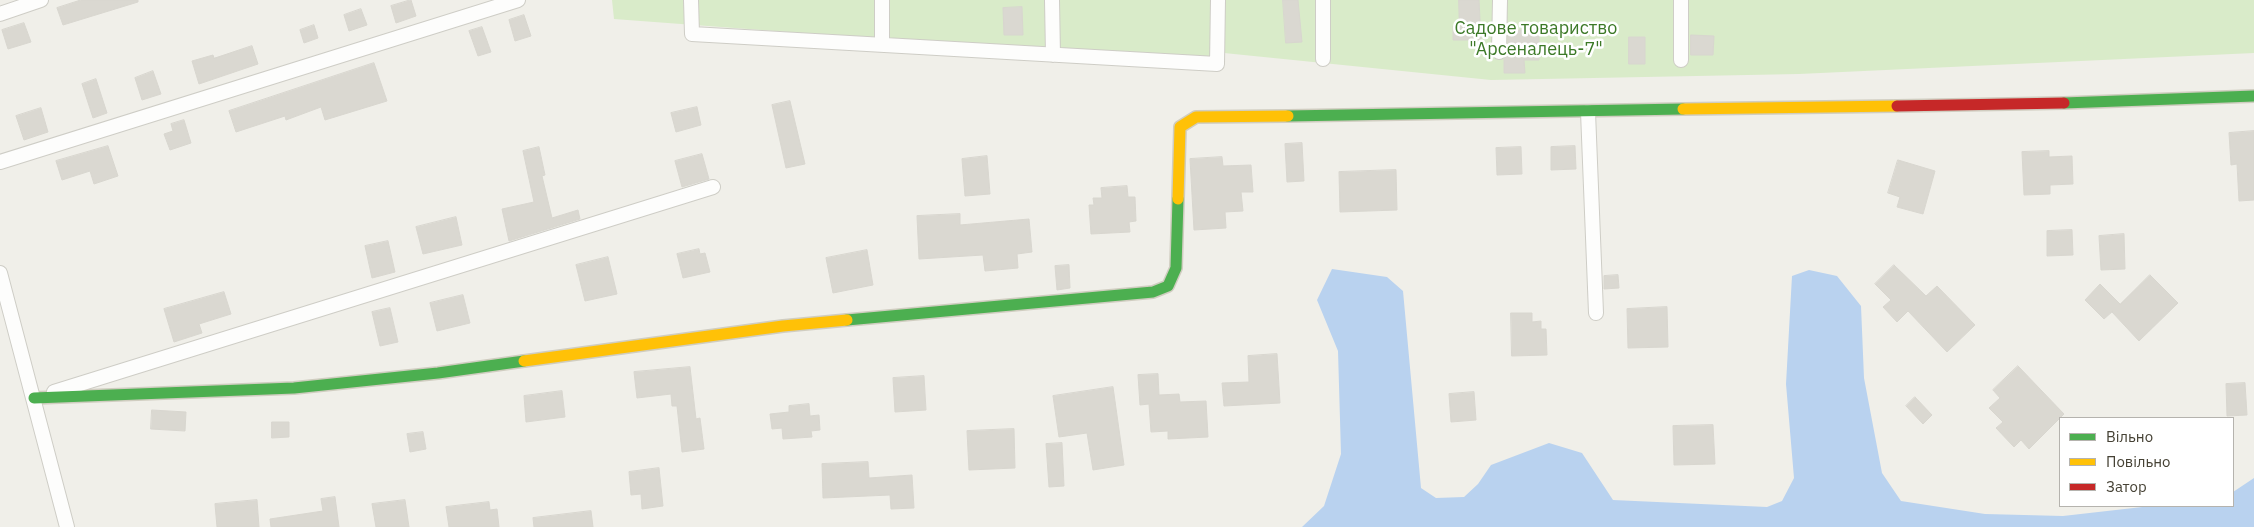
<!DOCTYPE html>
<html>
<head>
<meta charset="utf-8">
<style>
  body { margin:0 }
  #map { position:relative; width:2254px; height:527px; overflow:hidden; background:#f0efe9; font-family:"IBM Plex Sans",sans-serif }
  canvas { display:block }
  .legend { position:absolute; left:2059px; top:417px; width:175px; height:90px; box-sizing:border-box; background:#fff; border:1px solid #b5b3ae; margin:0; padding:6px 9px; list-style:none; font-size:15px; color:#464235 }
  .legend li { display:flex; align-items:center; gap:10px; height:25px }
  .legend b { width:25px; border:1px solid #b5b3ae }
</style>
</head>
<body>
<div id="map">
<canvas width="2254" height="527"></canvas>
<ul class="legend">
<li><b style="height:6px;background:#4caf50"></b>Вільно</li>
<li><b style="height:6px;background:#ffc107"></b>Повільно</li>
<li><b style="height:6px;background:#c62828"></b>Затор</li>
</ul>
</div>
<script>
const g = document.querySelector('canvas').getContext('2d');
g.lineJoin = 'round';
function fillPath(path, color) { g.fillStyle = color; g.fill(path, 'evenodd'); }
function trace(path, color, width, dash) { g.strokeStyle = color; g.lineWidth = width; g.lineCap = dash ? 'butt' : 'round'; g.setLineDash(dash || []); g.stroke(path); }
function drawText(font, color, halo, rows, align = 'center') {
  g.font = font + ' "IBM Plex Sans",sans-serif'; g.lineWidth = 5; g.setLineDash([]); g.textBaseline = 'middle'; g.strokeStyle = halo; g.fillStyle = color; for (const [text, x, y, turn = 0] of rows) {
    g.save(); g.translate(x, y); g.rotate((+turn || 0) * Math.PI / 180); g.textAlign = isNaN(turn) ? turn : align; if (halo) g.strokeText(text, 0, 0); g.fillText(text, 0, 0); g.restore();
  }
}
const green = new Path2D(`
  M612 0H1216L1217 64 614 19Z
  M1224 0H2254V53L1799 74 1491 80 1224 53Z`);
const water = new Path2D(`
  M1332 269 1387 277 1403 291 1421 488 1436 498 1464 497 1478 484 1491 465 1549 443 1582 453 1613 500 1767 507 1782 501 1794 478 1786 384 1792 276 1809 270 1837 276 1861 306 1864 378 1882 473 1901 501 1985 514 2063 516 2151 506H2233V492L2254 478V527H1302L1324 506 1341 454 1338 351 1317 300Z`);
const building = new Path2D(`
  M81 0H138V2L63 25 57 8Z
  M411 0 416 16 396 23 391 6Z
  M1283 0H1298L1302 42 1286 43Z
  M1459 0H1479L1481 40H1453V26H1459Z
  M1022 7 1023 35H1004L1003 8Z
  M361 9 367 25 349 31 344 15Z
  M524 15 531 36 515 41 509 20Z
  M24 23 31 42 8 49 2 30Z
  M314 25 318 38 304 43 300 30Z
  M482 27 491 52 478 56 469 31Z
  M1508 30H1539V60H1524L1525 73H1504V59L1508 52Z
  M1691 35 1714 36 1713 55H1691Z
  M1629 37H1645V64H1629Z
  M252 46 258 64 199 84 192 61 213 55 214 58Z
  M374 63 387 101 325 120 321 107 286 120 285 116 236 132 229 111Z
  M153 71 161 94 142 100 135 78Z
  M96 79 107 113 93 118 82 84Z
  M790 101 805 164 786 168 772 105Z
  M697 107 701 125 676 132 671 113Z
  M41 108 48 132 24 140 16 116Z
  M184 120 191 143 170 150 164 134 173 131 171 124Z
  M2254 131V200L2239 201 2237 164 2231 165 2229 133Z
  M1302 143 1304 181 1287 182 1285 144Z
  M108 146 118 176 94 184 90 171 62 180 56 161Z
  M1575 146 1576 169 1551 170V147Z
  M539 147 545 175 542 176 552 218 578 210 580 219 509 241 502 209 534 202 523 151Z
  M1521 147 1522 174 1497 175 1496 148Z
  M2049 151V157L2072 156 2073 184 2050 185V194L2024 195 2022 152Z
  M702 154 709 179 682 187 675 161Z
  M987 156 990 194 965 196 962 159Z
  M1222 157 1223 166 1251 165 1253 192H1241L1243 211 1225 212 1226 228 1194 230 1190 159Z
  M1898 160 1935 171 1923 214 1897 207 1900 197 1888 193Z
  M1396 170 1397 210 1340 212 1339 172Z
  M1127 186 1128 197H1135L1136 221 1129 222 1130 232 1091 234 1089 205H1094L1093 198H1102L1101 188Z
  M960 214V225L1029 219 1032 252 1017 254 1018 268 985 271 983 255 919 259 917 216Z
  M456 217 462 245 423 254 416 227Z
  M2072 230 2073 255 2047 256V231Z
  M2124 234 2125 269 2101 270 2099 236Z
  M388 241 395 272 372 278 365 246Z
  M699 249 700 254 705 253 710 272 683 278 677 254Z
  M867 250 873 285 833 293 826 258Z
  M608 257 617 294 585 301 576 265Z
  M1069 265 1070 288 1057 290 1055 266Z
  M1894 265 1926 296 1937 286 1975 325 1947 352 1908 311 1897 322 1883 307 1891 300 1875 284Z
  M1618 275 1619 288 1604 289V276Z
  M2150 275 2178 303 2139 341 2112 312 2113 311 2104 319 2085 300 2100 284 2120 304Z
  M224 292 231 314 199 324 202 333 174 342 164 309Z
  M463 295 470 323 437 331 430 303Z
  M1667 307 1668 347 1628 348 1627 309Z
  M390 308 398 342 380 346 372 312Z
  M1511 313H1532V322L1541 321V329H1546L1547 355 1512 356Z
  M1277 354 1280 403 1224 406 1222 383 1249 382 1248 356Z
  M2018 366 2064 414 2029 449 2021 440 2014 447 1996 428 2003 422 1989 408 2000 398 1993 390Z
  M690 367 696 419 700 418 704 449 682 452 677 406H672L671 394 637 398 634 372Z
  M1158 374 1159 395 1179 394 1180 402 1206 401 1208 437 1168 439V431L1151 432 1149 404 1140 405 1138 375Z
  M924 376 926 410 895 412 893 378Z
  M2245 383 2247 415 2227 416 2226 384Z
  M1113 387 1124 465 1093 470 1087 433 1059 437 1053 396Z
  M562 391 565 417 526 422 524 396Z
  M1474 392 1476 420 1451 422 1449 394Z
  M1915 397 1932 415 1923 424 1906 406Z
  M809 404 810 416 819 415 820 430 811 431 812 437 783 439 782 428 772 429 770 414 789 412V406Z
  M152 410 186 412 185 431 151 429Z
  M272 422H289V437L272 438Z
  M1713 425 1715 464 1674 465 1673 426Z
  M1014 429 1015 468 969 470 967 431Z
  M423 432 426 449 410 452 407 434Z
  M1062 443 1064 486 1049 487 1046 444Z
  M868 462 869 478 912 475 914 508 891 509 890 495 823 498 822 464Z
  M659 468 663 506 642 509 641 494 631 495 629 472Z
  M335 497 339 527H271L270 519 323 511 321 499Z
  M257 500 259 527H217L215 504Z
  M405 500 409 527H376L372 504Z
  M489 502 490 510 497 509 499 527H449L446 507Z
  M591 511 593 527H534L533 518Z`);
const street = new Path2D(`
  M691 0 692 34 1217 64 1218 0
  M882 0V45
  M1052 0 1053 55
  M1681 0V60
  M0 14 41 0
  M1499 52 1500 0
  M1323 59V0
  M1588 112 1596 313
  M0 162 518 0
  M0 273 67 527
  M54 392 713 187`);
const fast = new Path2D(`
  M2064 103 2254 96
  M1288 116 1683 109
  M847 320 1153 292 1168 286 1176 268 1178 199
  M34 398 294 388 438 373 524 361`);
const slow = new Path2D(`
  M1683 109 1897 106
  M1178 199 1180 127 1196 117 1288 116
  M524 361 783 326 847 320`);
const jam = new Path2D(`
  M1897 106 2064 103`);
const parkNames = [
  ["Садове товариство",1536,29],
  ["\"Арсеналець-7\"",1536,50]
];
fillPath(green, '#d9ebc9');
fillPath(water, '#b9d2ef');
fillPath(building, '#dad8d1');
trace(building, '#d8d6cf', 1);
trace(street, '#cecdc6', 16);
trace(fast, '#d0cdc0', 14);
trace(slow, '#d0cdc0', 14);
trace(jam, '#d0cdc0', 14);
trace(street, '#fdfdfc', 14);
trace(fast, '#4caf50', 11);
trace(slow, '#ffc107', 11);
trace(jam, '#c62828', 11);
drawText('18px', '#3c7927', '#fff', parkNames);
</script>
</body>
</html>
